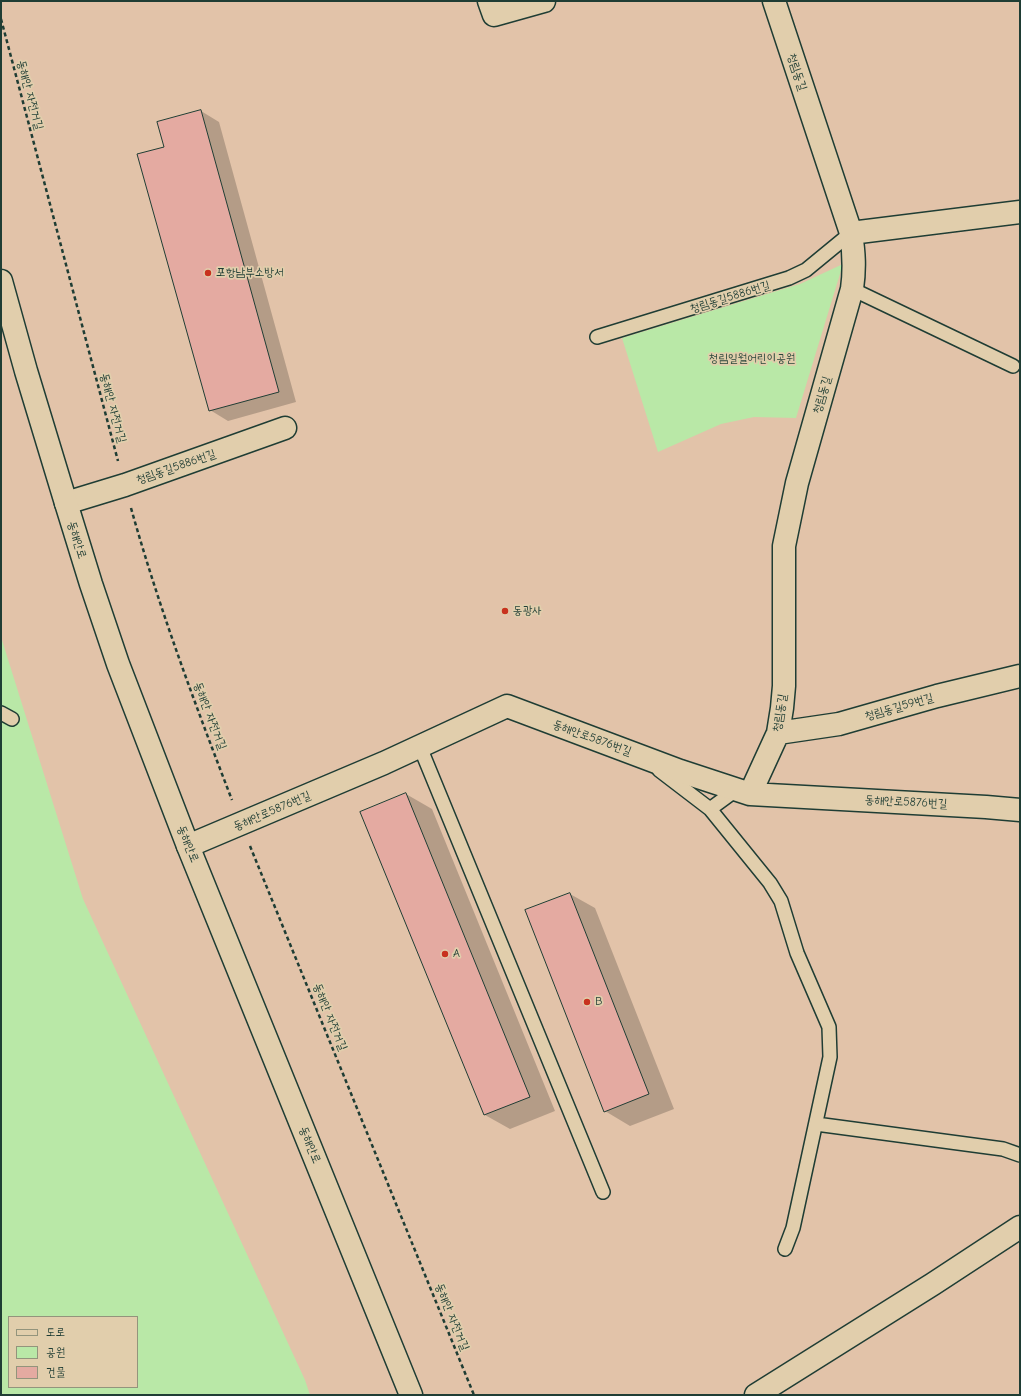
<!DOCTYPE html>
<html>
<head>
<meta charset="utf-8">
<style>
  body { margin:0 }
  #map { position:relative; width:1021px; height:1396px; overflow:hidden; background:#e2c3a9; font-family:"Comic Neue","Poor Story",sans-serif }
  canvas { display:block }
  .frame { position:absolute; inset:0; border:2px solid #1f3d34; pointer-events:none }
  .legend { position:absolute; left:8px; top:1316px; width:130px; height:72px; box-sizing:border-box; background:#e1ceac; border:1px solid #93947c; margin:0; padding:5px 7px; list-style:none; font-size:12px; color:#1f3d34 }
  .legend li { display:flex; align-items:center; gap:8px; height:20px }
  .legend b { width:20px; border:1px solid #93947c }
</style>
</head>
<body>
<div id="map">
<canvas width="1021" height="1396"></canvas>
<div class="frame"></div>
<ul class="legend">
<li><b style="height:5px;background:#e1ceac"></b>도로</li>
<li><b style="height:11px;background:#b9e8a7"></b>공원</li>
<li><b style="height:11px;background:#e4aaa1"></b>건물</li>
</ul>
</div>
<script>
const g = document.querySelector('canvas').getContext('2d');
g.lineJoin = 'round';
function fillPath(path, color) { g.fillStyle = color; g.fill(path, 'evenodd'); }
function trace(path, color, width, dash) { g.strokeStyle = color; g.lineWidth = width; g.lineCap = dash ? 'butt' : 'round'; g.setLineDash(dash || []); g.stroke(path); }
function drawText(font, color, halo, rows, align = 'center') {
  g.font = font + ' "Comic Neue","Poor Story",sans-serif'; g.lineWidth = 3.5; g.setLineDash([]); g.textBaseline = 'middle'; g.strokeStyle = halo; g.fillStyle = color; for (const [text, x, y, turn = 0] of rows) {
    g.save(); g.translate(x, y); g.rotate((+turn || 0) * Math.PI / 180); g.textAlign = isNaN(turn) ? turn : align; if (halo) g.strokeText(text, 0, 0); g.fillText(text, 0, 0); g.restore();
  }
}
const green = new Path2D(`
  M843 264 796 418 754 417 721 424 658 452 622 338 800 284Z
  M1 637 83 899 305 1380 310 1395H1ZM9 1317H137V1387H9Z`);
const shadow = new Path2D(`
  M201 111 219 122 296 402 228 421 210 410 166 148Z
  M406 794 432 809 555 1111 510 1129 485 1115 361 813Z
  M570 894 595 908 674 1109 630 1126 605 1111Z`);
const building = new Path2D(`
  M201 110 279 392 209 411 137 154 164 147 157 122Z
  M406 793 530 1097 484 1115 360 812Z
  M570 893 649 1094 604 1112 525 910Z`);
const path = new Path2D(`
  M1 19 118 461
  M131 508C159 608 195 704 232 800
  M250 846 474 1395`);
const lane = new Path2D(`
  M852 289 1013 366
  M597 337 789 278 806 270 851 233
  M1 713 12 719
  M420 747 603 1192
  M659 770 710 809 770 883 781 901 797 953 829 1027 830 1057 793 1228 785 1249
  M710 809 740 787
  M816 1124 1003 1149 1020 1155`);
const street = new Path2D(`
  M489 1 494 15 544 1
  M851 233 1020 212
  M66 503 125 485 285 428
  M778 733 839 724 937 696 1020 676
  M750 794 778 733 782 708 784 686V546L797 483 852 289C855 268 854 253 851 233L774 1
  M188 846 384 763 507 706 680 771 750 794 986 807 1020 810
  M756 1395 933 1284 1020 1227`);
const primary = new Path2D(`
  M1 281 26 371 66 503 91 584 118 664 188 846 411 1395`);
const markers = [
  [208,273,4,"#c8321e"],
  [505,611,4,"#c8321e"],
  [445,954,4,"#c8321e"],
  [587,1002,4,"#c8321e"]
];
const streetNames = [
  ["청림동길",797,72,72],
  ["동해안 자전거길",30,95,75],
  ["청림동길5886번길",730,297,-17],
  ["청림동길",822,395,-74],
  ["동해안 자전거길",113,408,75],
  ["청림동길5886번길",176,467,-19],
  ["동해안로",77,540,73],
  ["청림동길59번길",899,707,-16],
  ["청림동길",780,713,-81],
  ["동해안 자전거길",210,716,69],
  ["동해안로5876번길",592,738,20],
  ["동해안로5876번길",906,802,3],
  ["동해안로5876번길",272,811,-23],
  ["동해안로",188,844,68],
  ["동해안 자전거길",330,1017,68],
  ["동해안로",310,1145,68],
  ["동해안 자전거길",452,1317,68]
];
const poiNames = [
  ["포항남부소방서",216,273],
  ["동광사",513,611],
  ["A",453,954],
  ["B",595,1002]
];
const parkNames = [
  ["청림일월어린이공원",752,359]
];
fillPath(green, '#b9e8a7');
fillPath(shadow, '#0003');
fillPath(building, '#e4aaa1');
trace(building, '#1f3d34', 1);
trace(lane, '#1f3d34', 16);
trace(street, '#1f3d34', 25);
trace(primary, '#1f3d34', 25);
trace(path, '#1f3d34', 2.5, [4, 3]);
trace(lane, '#e1ceac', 13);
trace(street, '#e1ceac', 22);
trace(primary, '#e1ceac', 22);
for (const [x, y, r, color] of markers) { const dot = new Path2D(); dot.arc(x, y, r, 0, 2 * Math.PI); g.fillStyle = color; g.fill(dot); trace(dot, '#e1ceac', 1.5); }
drawText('12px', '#1f3d34', '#e1ceac', streetNames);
drawText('12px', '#1f3d34', '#e1ceac', poiNames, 'left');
drawText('12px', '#27463a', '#e1ceac', parkNames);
</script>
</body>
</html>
